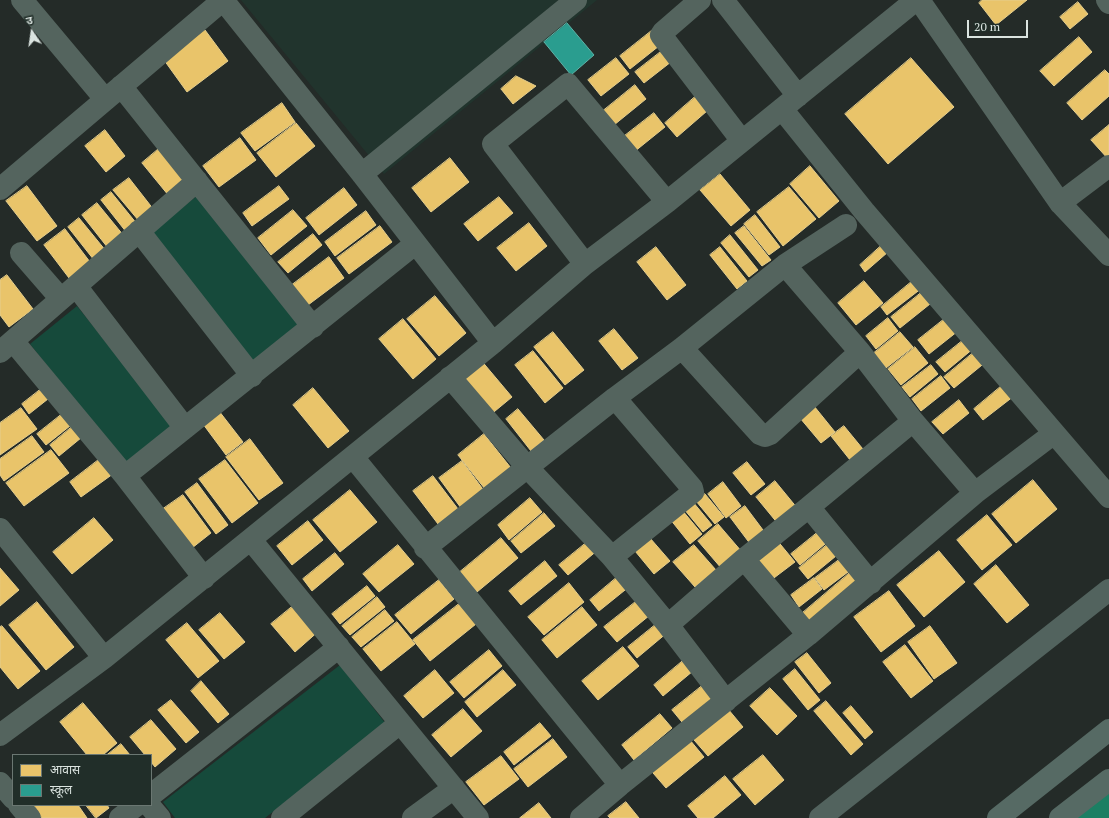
<!DOCTYPE html>
<html>
<head>
<meta charset="utf-8">
<style>
  body { margin:0 }
  #map { position:relative; width:1109px; height:818px; overflow:hidden; background:#242b28; font-family:"PT Serif","Noto Sans Devanagari",serif }
  canvas { display:block }
  .legend { position:absolute; left:12px; top:754px; width:140px; height:52px; box-sizing:border-box; background:#212e29; border:1px solid #6b7772; margin:0; padding:5px 7px; list-style:none; font-size:12px; color:#dbe4e0 }
  .legend li { display:flex; align-items:center; gap:8px; height:20px }
  .legend b { width:20px; border:1px solid #6b7772 }
  .north { position:absolute; left:12px; top:12px; width:40px; height:40px; -webkit-text-stroke:3px #212e29; paint-order:stroke; rotate:347deg; font-size:11px; font-weight:700; line-height:16px; text-align:center; color:#dbe4e0 }
  .north::after { content:''; display:block; margin:auto; width:14px; height:18px; background:#dbe4e0; clip-path:polygon(50% 0,100% 100%,50% 72%,0 100%) }
  .scale { position:absolute; left:967px; top:20px; width:61px; height:18px; box-sizing:border-box; border:2px solid #dbe4e0; border-top:0; padding-left:5px; font-size:12px; line-height:14px; white-space:nowrap; color:#dbe4e0; -webkit-text-stroke:3px #212e29; paint-order:stroke }
</style>
</head>
<body>
<div id="map">
<canvas width="1109" height="818"></canvas>
<ul class="legend">
<li><b style="height:11px;background:#e9c46a"></b>आवास</li>
<li><b style="height:11px;background:#2a9d8f"></b>स्कूल</li>
</ul>
<div class="north">उ</div>
<div class="scale">20 m</div>
</div>
<script>
const g = document.querySelector('canvas').getContext('2d');
g.lineJoin = 'round';
function fillPath(path, color) { g.fillStyle = color; g.fill(path, 'evenodd'); }
function trace(path, color, width, dash) { g.strokeStyle = color; g.lineWidth = width; g.lineCap = dash ? 'butt' : 'round'; g.setLineDash(dash || []); g.stroke(path); }
const built = new Path2D(`
  M241 0H597L384 174Z`);
const green = new Path2D(`
  M198 195 302 326 254 364 150 233Z
  M77 306 174 427 126 465 30 344Z
  M340 665 386 724 265 818H175L163 802Z`);
const water = new Path2D(`
  M1109 778V818H1060Z`);
const homes = new Path2D(`
  M982 0H1027L996 25 979 3Z
  M1078 2 1088 14 1070 29 1060 17Z
  M654 29 664 42 630 69 620 56Z
  M205 30 228 61 187 92 164 60Z
  M1079 37 1092 52 1054 86 1040 71Z
  M667 47 676 58 644 83 635 72Z
  M616 58 629 74 601 96 588 80Z
  M911 58 954 107 888 164 845 114Z
  M1105 70 1109 74V96L1082 120 1067 103Z
  M516 76 536 86 513 104 501 89Z
  M635 85 646 99 614 125 603 111Z
  M695 97 707 111 677 137 665 123Z
  M282 103 295 122 255 151 241 133Z
  M654 113 665 127 634 152 622 138Z
  M296 123 315 146 276 177 257 153Z
  M1109 125V160L1091 140Z
  M105 130 125 156 106 172 85 146Z
  M240 138 256 160 219 187 203 166Z
  M161 147 189 181 169 196 142 163Z
  M450 158 469 182 431 212 412 188Z
  M810 166 839 201 819 218 790 184Z
  M720 174 750 210 731 226 700 190Z
  M129 178 154 210 139 221 113 190Z
  M27 186 57 226 37 241 6 201Z
  M279 186 289 199 252 226 243 213Z
  M789 187 816 219 783 246 757 212Z
  M344 188 357 205 319 235 306 218Z
  M111 192 137 224 127 233 101 200Z
  M499 197 513 213 478 241 464 224Z
  M97 203 124 236 108 248 82 215Z
  M293 210 307 226 271 255 258 238Z
  M366 211 376 225 335 256 325 242Z
  M755 215 780 247 769 255 744 224Z
  M79 218 106 251 94 260 68 227Z
  M529 223 547 246 516 271 497 248Z
  M380 226 392 242 349 274 337 258Z
  M744 226 771 260 762 266 735 233Z
  M65 229 90 262 69 278 44 245Z
  M313 234 322 245 288 273 278 262Z
  M730 235 758 270 749 277 721 243Z
  M881 246 888 252 865 272 860 265Z
  M656 247 686 285 667 300 637 262Z
  M720 247 747 281 737 289 710 255Z
  M329 257 344 278 308 305 292 285Z
  M7 275 33 309 9 327 0 315V280Z
  M915 279 922 288 887 315 881 307Z
  M864 281 883 303 856 325 838 303Z
  M926 289 935 300 900 328 891 317Z
  M435 296 466 333 439 356 407 319Z
  M947 317 958 331 929 354 918 340Z
  M888 318 898 331 876 349 866 336Z
  M403 319 436 359 413 379 379 339Z
  M614 329 638 358 622 370 599 341Z
  M553 332 584 370 565 385 534 347Z
  M900 332 913 347 886 368 874 353Z
  M966 338 974 348 945 372 936 362Z
  M915 347 928 363 901 385 888 369Z
  M978 349 987 361 954 388 944 377Z
  M533 351 563 388 545 403 515 365Z
  M480 359 512 397 489 416 457 378Z
  M931 365 938 374 910 397 902 387Z
  M941 376 950 388 921 411 912 399Z
  M1004 384 1014 396 983 420 974 409Z
  M45 386 53 395 29 414 22 404Z
  M313 388 349 431 328 448 293 405Z
  M959 400 969 413 943 434 932 422Z
  M814 406 835 432 821 443 800 418Z
  M21 408 37 429 0 455V423Z
  M518 409 544 440 531 451 506 419Z
  M66 411 75 422 46 445 37 434Z
  M219 411 243 442 226 455 203 424Z
  M78 422 87 433 59 456 50 445Z
  M844 426 867 454 854 465 831 436Z
  M484 434 511 468 485 489 458 455Z
  M32 436 44 452 4 481 0 475V459Z
  M250 439 283 483 259 500 226 457Z
  M51 450 69 473 24 506 6 483Z
  M105 455 117 471 81 497 70 482Z
  M225 460 258 503 232 523 199 479Z
  M462 461 485 492 461 508 439 478Z
  M747 462 765 484 751 495 733 473Z
  M433 476 458 509 438 524 413 491Z
  M1033 480 1057 509 1016 543 992 514Z
  M775 481 798 509 779 525 756 497Z
  M723 482 741 506 726 518 708 494Z
  M197 483 228 525 216 534 185 492Z
  M350 490 377 522 340 552 313 520Z
  M705 494 724 517 715 524 696 501Z
  M183 495 211 533 192 548 163 509Z
  M530 498 542 512 509 540 498 525Z
  M693 502 712 525 703 532 684 509Z
  M745 506 766 534 751 545 730 517Z
  M682 510 702 534 690 544 670 519Z
  M544 513 555 526 521 553 511 541Z
  M987 515 1012 545 982 570 957 540Z
  M94 518 113 540 72 574 53 552Z
  M308 521 323 540 292 565 277 546Z
  M718 524 742 552 722 569 698 541Z
  M817 533 825 544 800 565 791 554Z
  M501 538 518 558 477 592 460 572Z
  M650 538 670 561 654 574 635 551Z
  M591 539 599 549 568 575 559 565Z
  M776 539 795 562 766 584 748 561Z
  M398 545 414 564 379 592 363 574Z
  M694 545 716 570 695 587 673 562Z
  M827 545 836 556 808 579 799 568Z
  M939 551 965 582 924 617 897 585Z
  M335 553 344 564 312 591 303 579Z
  M843 557 852 569 824 590 815 578Z
  M545 561 557 576 521 605 509 591Z
  M996 565 1029 605 1007 623 974 584Z
  M0 568 19 590 0 606Z
  M852 571 862 583 808 628 799 616Z
  M621 574 630 586 599 611 590 600Z
  M814 578 822 589 799 607 791 595Z
  M439 580 454 599 411 634 395 615Z
  M569 583 584 602 544 635 528 617Z
  M367 586 375 596 340 624 332 614Z
  M889 591 915 626 881 652 854 617Z
  M377 597 385 607 350 635 342 626Z
  M638 600 650 615 617 642 604 627Z
  M37 602 74 647 46 670 9 625Z
  M298 602 321 629 295 652 271 624Z
  M459 604 476 624 430 661 413 640Z
  M582 607 597 625 557 658 542 640Z
  M385 610 394 621 361 647 352 637Z
  M220 613 245 642 224 659 199 630Z
  M397 622 415 644 381 671 363 649Z
  M659 622 668 632 637 658 628 647Z
  M187 623 219 661 198 678 166 640Z
  M2 626 40 671 18 689 0 667V627Z
  M930 626 957 663 934 679 908 642Z
  M905 645 933 681 911 698 883 662Z
  M623 647 639 666 598 700 582 681Z
  M489 650 502 666 464 698 450 682Z
  M807 653 831 683 819 693 795 662Z
  M684 660 693 671 663 696 654 685Z
  M795 669 820 700 808 710 783 679Z
  M435 670 454 693 423 718 404 696Z
  M503 670 516 685 477 717 465 702Z
  M201 681 229 714 218 723 191 691Z
  M702 686 716 702 686 727 672 710Z
  M770 688 797 716 777 735 750 706Z
  M171 700 199 732 186 743 158 710Z
  M826 701 863 744 851 755 814 711Z
  M83 703 117 743 103 755H87L60 722Z
  M723 703 743 727 708 756 688 733Z
  M851 706 873 732 865 739 843 713Z
  M463 709 482 731 451 757 432 735Z
  M660 714 672 728 634 760 622 745Z
  M151 720 176 749 155 767 151 762V755H145L130 737Z
  M540 723 551 736 514 765 504 752Z
  M685 734 704 757 666 788 647 766Z
  M553 739 567 757 528 787 514 769Z
  M121 744 130 755H107Z
  M763 755 784 780 755 805 733 779Z
  M501 756 519 779 484 805 466 782Z
  M725 776 741 795 713 818H698L688 806Z
  M626 802 639 818H610L608 816Z
  M539 803 551 818H520Z
  M34 805H78L87 818H42Z
  M86 805H107L109 808 96 818Z`);
const schools = new Path2D(`
  M567 23 594 55 571 75 544 42Z`);
const minor = new Path2D(`
  M22 0 105 99
  M223 0 362 174 493 343
  M700 0 663 32 661 35 742 141
  M723 0 798 96
  M919 0 1060 203 1109 255
  M1107 0 1109 3
  M121 86 313 327
  M782 109 864 211 1109 497
  M362 174 576 0
  M0 189 223 0
  M1060 203 1109 166
  M139 231 252 376
  M21 253 61 299
  M585 264 493 144 568 84 667 202
  M76 286 185 428
  M13 341 125 476 415 244
  M682 348 760 434 765 436 770 434 860 352
  M0 352 197 181
  M450 377 527 467 612 557 668 625 726 701
  M353 457 620 785
  M125 476 204 578
  M975 493 1053 434
  M0 529 104 658
  M251 540 478 818
  M425 548 615 398 682 348 785 265 846 225
  M612 557 693 492 692 488 615 398
  M744 559 809 507
  M871 583 809 507 913 421
  M668 625 744 559 808 635
  M0 735 104 658 493 343 585 264 667 202 916 0
  M0 783 13 798
  M151 795 339 647
  M19 805 30 818
  M149 805 160 818
  M120 818 137 805
  M282 818 400 723
  M413 818 454 788
  M581 818 620 785 808 635 975 493 913 421 860 352 785 265`);
const major = new Path2D(`
  M820 818 1109 590`);
const highway = new Path2D(`
  M998 818 1109 730
  M1060 818 1109 780`);
fillPath(built, '#21342d');
fillPath(green, '#164a3b');
fillPath(water, '#1b7f63');
fillPath(homes, '#e9c46a');
trace(homes, '#e5ce8d', 1);
fillPath(schools, '#2a9d8f');
trace(schools, '#5fb2a7', 1);
trace(minor, '#54645e', 22);
trace(major, '#52635e', 22);
trace(highway, '#566a64', 22);
</script>
</body>
</html>
